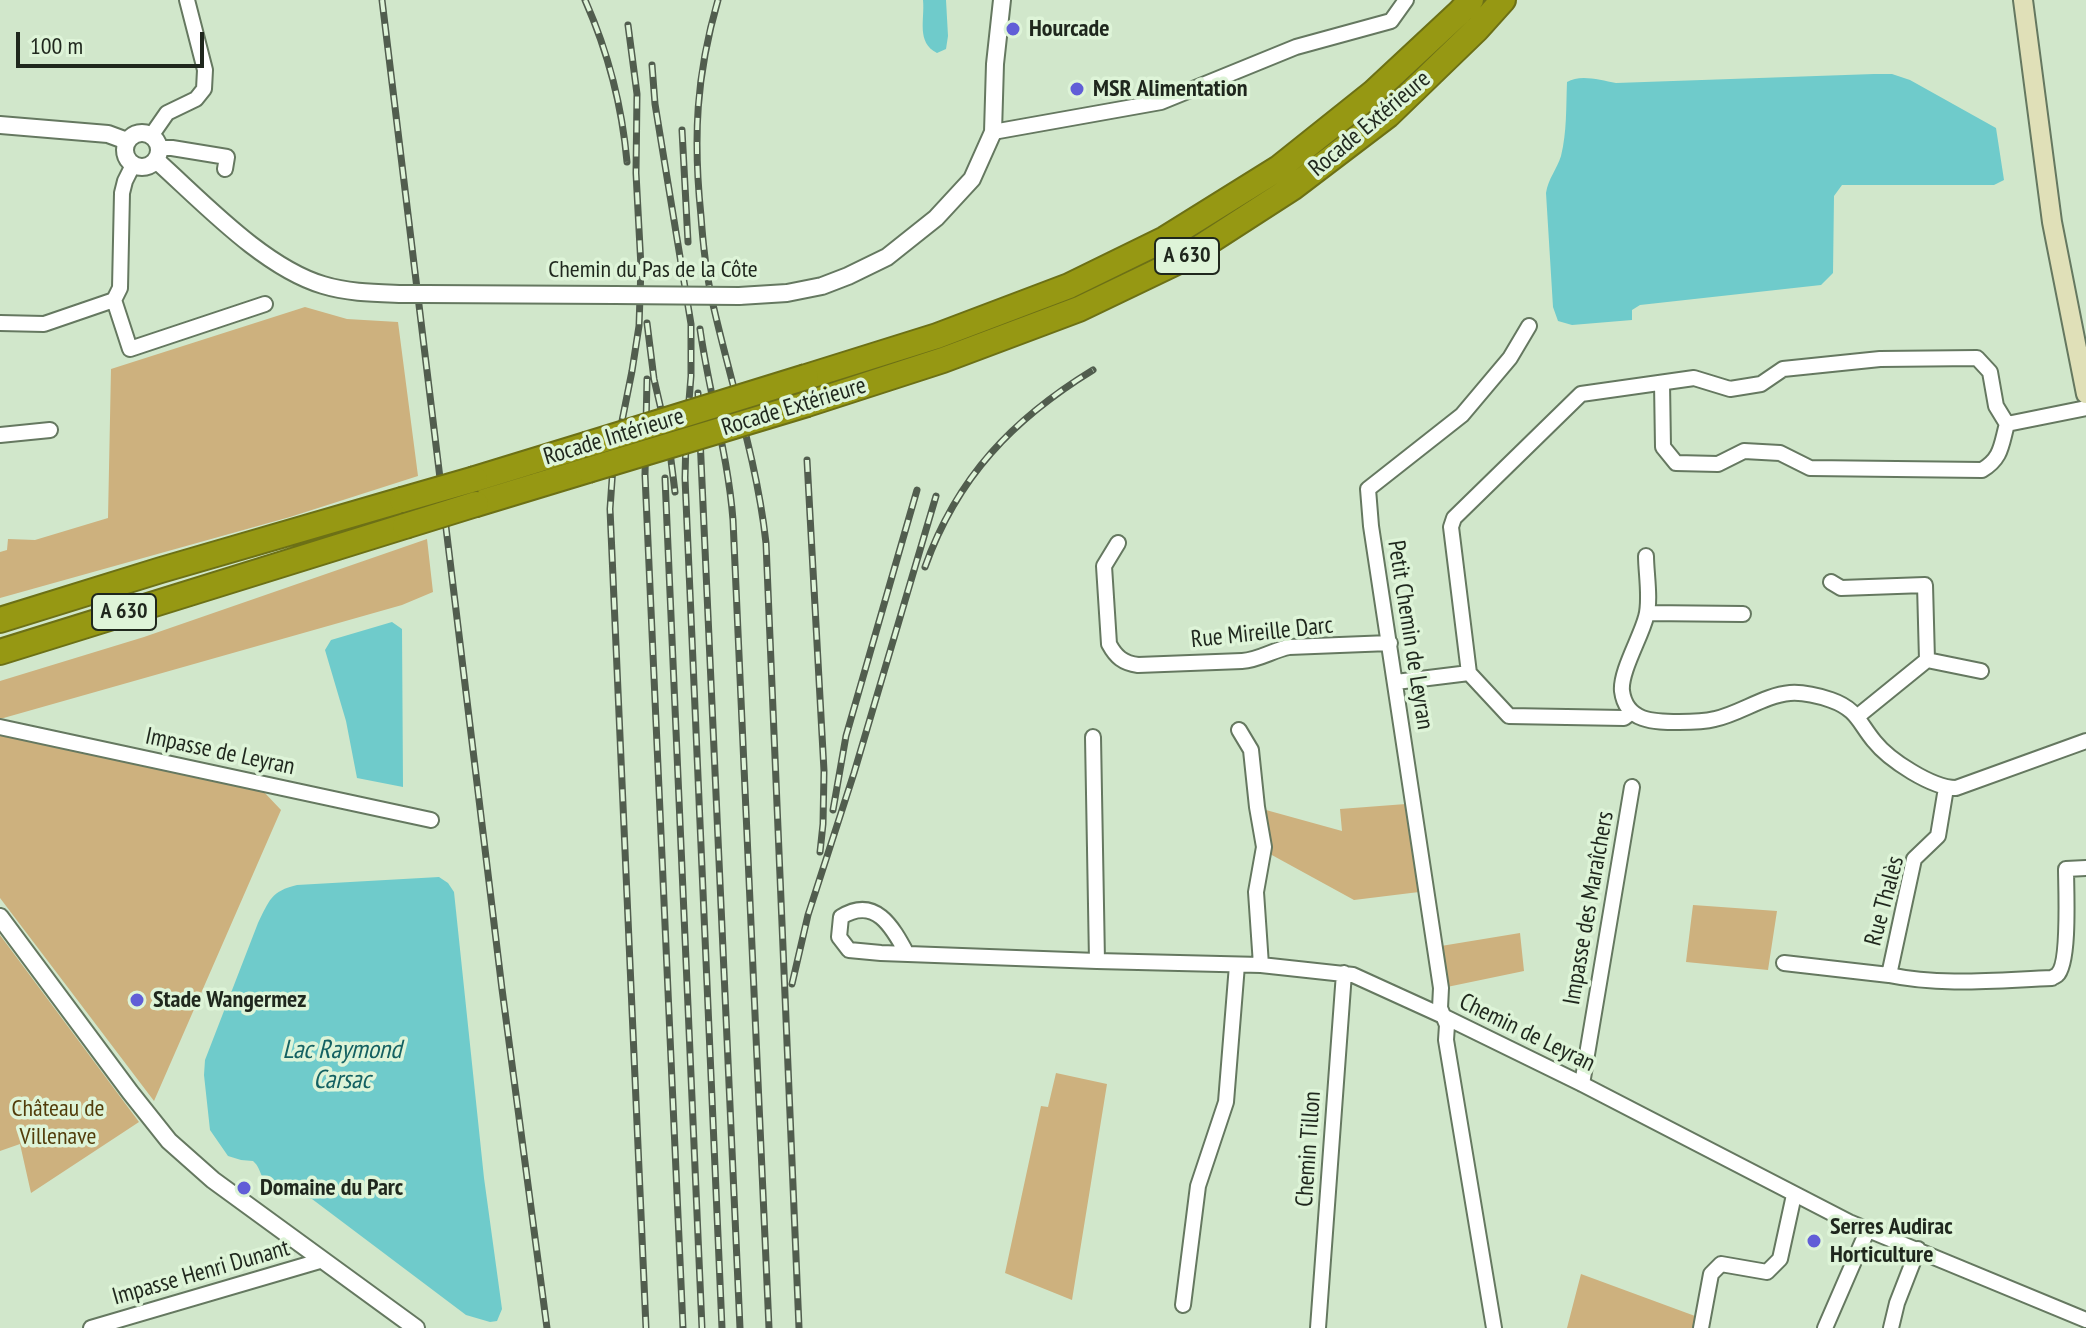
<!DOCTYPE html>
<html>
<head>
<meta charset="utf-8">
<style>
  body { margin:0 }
  #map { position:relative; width:2086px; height:1328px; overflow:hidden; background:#d1e7cb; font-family:"PT Sans Narrow",sans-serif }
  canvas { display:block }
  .scale { position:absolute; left:16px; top:32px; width:188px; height:36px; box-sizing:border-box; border:4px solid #1f271d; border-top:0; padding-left:10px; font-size:24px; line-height:28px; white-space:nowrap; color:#1f271d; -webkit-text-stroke:6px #def4d8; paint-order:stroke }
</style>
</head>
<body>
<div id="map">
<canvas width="2086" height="1328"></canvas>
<div class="scale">100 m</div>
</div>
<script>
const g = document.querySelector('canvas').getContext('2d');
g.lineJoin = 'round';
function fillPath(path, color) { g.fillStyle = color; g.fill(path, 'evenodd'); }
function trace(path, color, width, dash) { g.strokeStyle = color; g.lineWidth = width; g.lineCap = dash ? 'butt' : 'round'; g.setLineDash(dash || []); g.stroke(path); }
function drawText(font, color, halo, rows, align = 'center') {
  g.font = font + ' "PT Sans Narrow",sans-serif'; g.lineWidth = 7; g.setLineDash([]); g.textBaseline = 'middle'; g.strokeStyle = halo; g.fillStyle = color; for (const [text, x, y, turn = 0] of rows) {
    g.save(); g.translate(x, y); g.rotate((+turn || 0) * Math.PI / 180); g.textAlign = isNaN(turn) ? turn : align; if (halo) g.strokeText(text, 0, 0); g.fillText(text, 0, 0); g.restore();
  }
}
const green = new Path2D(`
  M305 307 347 319 398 322 418 476 290 517 0 598V552L7 550 8 539 35 540 108 518 111 369Z
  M427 539 433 592 402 605 0 719V681L144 637Z
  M0 735 264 792 281 810 154 1101 0 898Z
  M1406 804 1419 892 1354 900 1270 854 1266 810 1342 831 1340 809Z
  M1693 905 1777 911 1768 970 1686 962Z
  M1520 933 1524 971 1447 987 1441 946Z
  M0 935 139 1122 31 1193 20 1144 0 1151Z
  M1056 1073 1107 1084 1072 1300 1005 1273 1041 1106 1048 1107Z
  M1581 1274 1695 1316 1693 1328H1567Z`);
const water = new Path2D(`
  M923 0H946L948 36 946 49 937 53C916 42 925 20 923 0Z
  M1874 74H1892L1910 80 1996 128 2004 180 1994 185H1842L1834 196 1833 273 1821 285 1640 305 1632 310V320L1572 325 1558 321 1553 307 1546 193C1548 179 1557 169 1561 156 1567 132 1566 107 1567 82 1580 74 1600 80 1616 83Z
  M392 622 402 629 403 787 357 778 346 721 325 650 331 640Z
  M439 877 448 883 454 892 484 1178 502 1309 497 1321 490 1322 466 1315 312 1199C297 1197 271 1191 263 1178 259 1171 259 1166 253 1161L241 1160 228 1156 210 1130 204 1075 205 1060 258 923C269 901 271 891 297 885Z`);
const minor = new Path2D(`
  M993 132 1161 102 1296 47 1391 21 1406 0
  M151 136 167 113 196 99 204 89 205 70 187 0
  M159 148H172L227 157 225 169
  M114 300 130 349 265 304
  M0 323 44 324 114 300 120 288 122 193 125 181 133 165
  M1662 383 1663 447 1676 463 1718 464 1744 451 1780 453 1810 468 1982 470C2002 458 2001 445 2007 424L2086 408
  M0 435 50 430
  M1118 543 1104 566 1109 644C1116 657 1123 663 1138 665L1242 661C1259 660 1273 650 1289 647L1390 643
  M1646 556C1646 573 1651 600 1646 617 1641 637 1620 672 1622 691 1626 722 1654 722 1679 722 1691 722 1703 722 1715 719 1739 714 1765 695 1790 693 1803 692 1819 696 1831 700 1857 709 1859 723 1874 741 1889 760 1932 788 1956 788L2086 741
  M1831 582 1841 588 1925 585 1927 660 1858 716
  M1647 613 1743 614
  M1927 660 1981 671
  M1469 673 1451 527 1454 518 1581 394 1694 378 1730 389 1761 384 1783 369 1880 359 1977 358 1990 372 1996 406 2007 424
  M1396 682 1469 673 1509 716 1624 718 1632 712
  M0 727 431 820
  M1239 730 1251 750 1257 807 1264 847 1256 892 1261 965
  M1093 737 1097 961
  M907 954C892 926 875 896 841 917L839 937 849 950 881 953 1097 961 1261 965 1353 975 1443 1016 1582 1084 1849 1222 2086 1320
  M1784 963 1889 975 1914 859 1938 836 1946 788
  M1889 975C1941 986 1998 980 2052 978 2053 977 2056 976 2057 975 2070 964 2066 887 2066 869L2086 868
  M1582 1084 1632 787
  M1183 1305 1198 1186 1226 1102 1237 965
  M91 1328 323 1260
  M1318 1328 1344 973
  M1494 1328 1446 1040 1447 1025 1440 1008 1441 988 1371 526 1368 489 1462 415 1510 358 1529 326
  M1701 1328 1711 1274 1721 1264 1767 1272 1780 1259 1794 1195
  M1825 1328 1868 1229
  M1891 1328 1897 1303 1918 1249`);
const tertiary = new Path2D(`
  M0 125 108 134 127 141
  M125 150a17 17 0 1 1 34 0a17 17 0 1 1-34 0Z
  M156 160C203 202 263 267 323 285 349 293 376 293 403 294
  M425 294 615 295
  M739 296 787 293 822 286 848 276 887 257 936 218 972 179 993 132 995 64 1002 0
  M0 917 130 1092 169 1141 213 1180 416 1328`);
const secondary = new Path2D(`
  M2023 0 2052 222 2086 394`);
const motorway = new Path2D(`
  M806 377 937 336 1069 286 1165 239 1279 168 1373 93 1460 12 1471 0
  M807 404 943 360 1079 309 1179 261 1292 188 1388 115 1477 29 1503 0
  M475 479 586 445
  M476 504 588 470
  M0 620 161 570 402 500
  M0 652 405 526`);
const rail = new Path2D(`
  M382 0 502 989 547 1328
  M585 0C608 52 622 105 627 162
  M718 0C696 76 693 138 701 216 703 244 706 272 712 300 730 381 757 460 766 543L799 1328
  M628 25 637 94 636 173 641 267 639 326 632 371 613 466 610 509 646 1328
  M652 65 655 104 691 324V376L686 438 685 478 722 1328
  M682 130 688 242
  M647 323 654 379 669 444 675 492
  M700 329C709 393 728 455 733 520L769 1328
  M647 379 645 475 683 1328
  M698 393 740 1328
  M807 460 824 771 823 824 820 852
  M665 478 702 1328
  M925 567C957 477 1013 419 1093 370
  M833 810 846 736 917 490
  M792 984 808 915 854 773 936 496`);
const tertiaryBridge = new Path2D(`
  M403 294H425
  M615 295 739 296`);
const motorwayBridge = new Path2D(`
  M586 445 806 377
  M588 470 807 404
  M402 500 475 479
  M405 526 476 504`);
const markers = [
  [1013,29,8,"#615ed7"],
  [1077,89,8,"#615ed7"],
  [137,1000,8,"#615ed7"],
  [244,1188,8,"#615ed7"],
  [1814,1241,8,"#615ed7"]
];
const shields = [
  [1187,256,64],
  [124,612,64]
];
const shieldNames = [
  ["A 630",1187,256],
  ["A 630",124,612]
];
const poiNames = [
  ["Hourcade",1029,29],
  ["MSR Alimentation",1093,89],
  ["Stade Wangermez",153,1000],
  ["Domaine du Parc",260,1188],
  ["Serres Audirac",1830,1227],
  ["Horticulture",1830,1255]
];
const streetNames = [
  ["Rocade Extérieure",1370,124,-40],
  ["Chemin du Pas de la Côte",653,270],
  ["Rocade Extérieure",794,407,-17],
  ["Rocade Intérieure",614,437,-17],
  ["Rue Mireille Darc",1262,633,-6],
  ["Petit Chemin de Leyran",1410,635,81],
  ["Impasse de Leyran",220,752,12],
  ["Rue Thalès",1885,901,-75],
  ["Impasse des Maraîchers",1589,908,-80],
  ["Chemin de Leyran",1527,1033,26],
  ["Chemin Tillon",1309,1149,-86],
  ["Impasse Henri Dunant",201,1273,-16]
];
const parkNames = [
  ["Château de",58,1109],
  ["Villenave",58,1137]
];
const waterNames = [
  ["Lac Raymond",342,1051],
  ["Carsac",342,1081]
];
fillPath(green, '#cdb17e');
fillPath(water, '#6fcbcb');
trace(minor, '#657860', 18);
trace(tertiary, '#657860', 20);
trace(secondary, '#657860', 22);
trace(motorway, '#6c7016', 28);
trace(minor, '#fff', 14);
trace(tertiary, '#fff', 16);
trace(secondary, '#e0e0b8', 18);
trace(motorway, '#969813', 24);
trace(rail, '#515d4e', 7);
trace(rail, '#def4d8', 4, [12]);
trace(tertiaryBridge, '#657860', 20, []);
trace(motorwayBridge, '#6c7016', 28, []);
trace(tertiaryBridge, '#fff', 16);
trace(motorwayBridge, '#969813', 24);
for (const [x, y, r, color] of markers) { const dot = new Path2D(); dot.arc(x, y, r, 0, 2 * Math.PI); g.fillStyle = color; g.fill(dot); trace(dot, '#def4d8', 3); }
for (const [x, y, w] of shields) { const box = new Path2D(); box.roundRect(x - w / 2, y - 18, w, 36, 6); g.fillStyle = '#def4d8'; g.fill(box); trace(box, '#1f271d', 2); }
drawText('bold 22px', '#1f271d', null, shieldNames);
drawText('bold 24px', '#1f271d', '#def4d8', poiNames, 'left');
drawText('24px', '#1f271d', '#def4d8', streetNames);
drawText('24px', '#523c0a', '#def4d8', parkNames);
drawText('italic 26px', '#146162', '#def4d8', waterNames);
</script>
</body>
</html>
